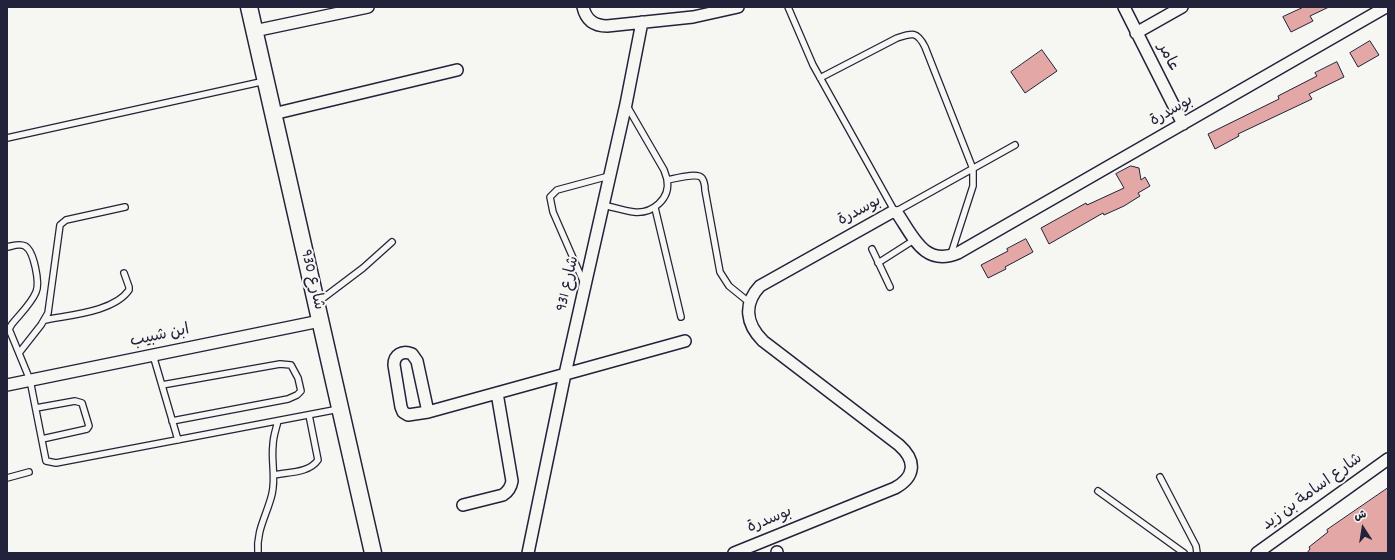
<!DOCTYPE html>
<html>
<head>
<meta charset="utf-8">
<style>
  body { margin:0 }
  #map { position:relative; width:1395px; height:560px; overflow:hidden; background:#f6f6f2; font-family:Dekko,"Playpen Sans Arabic",sans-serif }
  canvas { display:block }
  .frame { position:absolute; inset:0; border:8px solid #22223b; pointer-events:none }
  .north { position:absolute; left:1343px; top:508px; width:40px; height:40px; -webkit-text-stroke:3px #f6f6f2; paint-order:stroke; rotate:348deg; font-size:11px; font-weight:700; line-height:16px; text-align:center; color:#22223b }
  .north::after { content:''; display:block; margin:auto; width:14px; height:18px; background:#22223b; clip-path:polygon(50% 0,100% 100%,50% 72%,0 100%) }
</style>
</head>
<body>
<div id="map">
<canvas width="1395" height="560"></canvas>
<div class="frame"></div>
<div class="north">ش</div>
</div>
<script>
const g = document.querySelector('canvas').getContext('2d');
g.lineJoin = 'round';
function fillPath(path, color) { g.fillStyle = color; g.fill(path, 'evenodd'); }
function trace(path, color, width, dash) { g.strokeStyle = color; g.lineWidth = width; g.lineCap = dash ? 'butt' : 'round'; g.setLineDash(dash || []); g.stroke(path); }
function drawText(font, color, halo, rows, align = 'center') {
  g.font = font + ' Dekko,"Playpen Sans Arabic",sans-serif'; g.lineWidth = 4; g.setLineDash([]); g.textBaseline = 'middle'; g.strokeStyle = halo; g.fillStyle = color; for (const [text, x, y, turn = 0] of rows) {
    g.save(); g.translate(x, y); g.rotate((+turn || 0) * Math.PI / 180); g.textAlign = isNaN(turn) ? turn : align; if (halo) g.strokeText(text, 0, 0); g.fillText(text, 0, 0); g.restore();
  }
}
const building = new Path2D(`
  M1304 7H1329L1310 16 1313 21 1291 32 1283 17Z
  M1370 41 1379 55 1358 67 1350 53Z
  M1042 50 1057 71 1025 93 1011 72Z
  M1337 62 1344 77 1309 94 1312 99 1238 134 1239 136 1215 149 1208 134 1279 99 1278 96 1317 76 1315 73Z
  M1131 166 1139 168 1141 180 1145 177 1150 186 1138 193 1140 196 1124 206 1104 215 1103 213 1049 244 1041 228 1086 203 1087 205 1124 188 1116 174Z
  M1026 239 1033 252 1005 267 1006 269 988 278 981 265 1008 251 1007 249Z
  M1388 488V553H1307L1310 549 1309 547 1328 532 1327 530Z`);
const lane = new Path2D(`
  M788 7 813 65 895 212 1015 145
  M820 78 897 38C912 33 917 31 925 47L973 169V186L951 254
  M7 138 265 81
  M667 180C674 179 697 172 702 178 704 181 705 186 705 190L720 272 729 286 750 303
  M603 205C613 207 624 211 634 212 652 214 671 199 667 179 666 176 665 173 664 170L627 106
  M655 208 681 317
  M7 247C13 246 19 243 25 246 34 251 40 283 36 292 31 304 20 314 12 324L9 329 30 380 46 461 56 463 339 409
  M872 249 890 287
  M878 263 914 240
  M584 283 553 212 550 197 557 190 609 176
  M318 302 363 268 392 242
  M45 320C69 315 114 312 129 290V287L124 273
  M19 353 41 325 48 313 60 225 66 220 125 207
  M153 355 178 440
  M162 385 280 364 291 365 298 378 301 391 297 395 288 399 172 421
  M36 408 75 401 82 403 89 426 87 429 42 439
  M274 475C289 472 309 473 318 460L309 415
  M1160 477 1196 546 1197 553
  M7 478 29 472
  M1098 491 1184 553
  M258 553C256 530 267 515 272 494 276 477 271 461 273 445 273 437 276 429 278 421`);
const street = new Path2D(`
  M583 7C586 20 594 26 607 26L693 17 738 7
  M1124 7 1183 124
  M254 31 368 7
  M1136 33 1182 7
  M273 114 457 70
  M7 385 320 321
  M428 412 417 361 412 354C402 350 394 355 394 365L401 407 403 412 408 415 428 412 497 393 685 341
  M463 505 503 495C509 491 511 487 512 481L497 393
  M777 552V553
  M528 553 565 374 626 104 642 22
  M734 553 895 488C915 477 917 461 899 445L763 341C746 324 743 304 760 286L892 212 897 213C913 236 924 267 958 253L1386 7
  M1257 553 1388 459`);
const secondary = new Path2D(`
  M249 7 373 553`);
const streetNames = [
  ["عامر",1167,58,63],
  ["بوسدرة",1172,112,-30],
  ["بوسدرة",860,212,-28],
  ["شارع 930",311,280,77],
  ["شارع 931",569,284,-77],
  ["ابن شبيب",160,337,-12],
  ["شارع اسامة بن زيد",1313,493,-36],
  ["بوسدرة",770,521,-22]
];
fillPath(building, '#e3a8a5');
trace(building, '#22223b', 1);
trace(lane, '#22223b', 8);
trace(street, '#22223b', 14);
trace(secondary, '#22223b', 19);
trace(lane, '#f6f6f2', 5.5);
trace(street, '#f6f6f2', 11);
trace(secondary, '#f6f6f2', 16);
drawText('16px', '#22223b', '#f6f6f2', streetNames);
</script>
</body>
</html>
